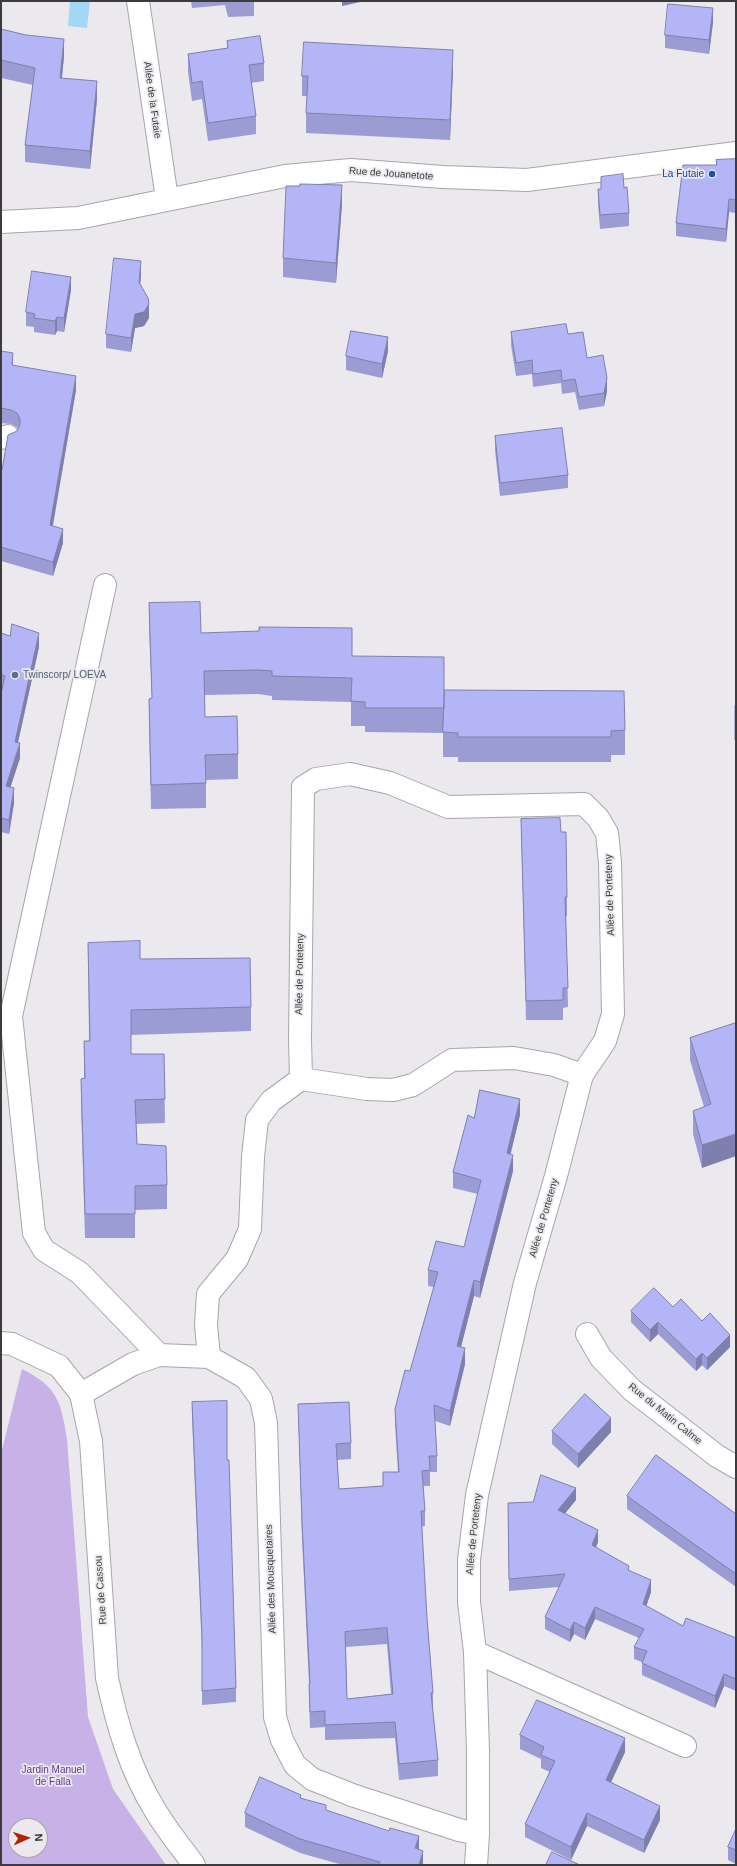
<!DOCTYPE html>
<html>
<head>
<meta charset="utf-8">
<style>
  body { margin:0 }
  #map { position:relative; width:737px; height:1866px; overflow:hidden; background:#ebe9ed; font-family:Arial,sans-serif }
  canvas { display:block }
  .frame { position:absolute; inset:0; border:2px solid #3c3c3d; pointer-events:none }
  .north { position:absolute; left:8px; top:1818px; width:40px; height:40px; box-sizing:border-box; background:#ebe9ed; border:1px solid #a5a4a7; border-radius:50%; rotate:87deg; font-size:11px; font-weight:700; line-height:16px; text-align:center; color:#3c3c3d }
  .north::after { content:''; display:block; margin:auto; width:14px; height:18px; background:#b02400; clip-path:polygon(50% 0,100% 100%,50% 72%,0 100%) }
</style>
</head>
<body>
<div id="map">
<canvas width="737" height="1866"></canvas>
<div class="frame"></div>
<div class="north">N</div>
</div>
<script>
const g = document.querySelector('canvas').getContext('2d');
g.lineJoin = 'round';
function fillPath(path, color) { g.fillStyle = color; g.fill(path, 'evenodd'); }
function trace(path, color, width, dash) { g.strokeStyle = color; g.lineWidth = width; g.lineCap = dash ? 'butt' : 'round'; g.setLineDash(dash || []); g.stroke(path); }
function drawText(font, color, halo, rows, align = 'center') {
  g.font = font + ' Arial,sans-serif'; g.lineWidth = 3.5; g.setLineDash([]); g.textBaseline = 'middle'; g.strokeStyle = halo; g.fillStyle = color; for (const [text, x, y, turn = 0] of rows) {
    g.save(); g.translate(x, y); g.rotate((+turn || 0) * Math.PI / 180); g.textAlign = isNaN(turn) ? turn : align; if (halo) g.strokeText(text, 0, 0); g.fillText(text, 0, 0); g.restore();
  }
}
const green = new Path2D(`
  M22 1369C58 1387 61 1402 67 1439L88 1717 113 1789 166 1865H1V1454ZM16 1826H40V1850H16Z`);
const water = new Path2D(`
  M70 1H90L87 28 68 26Z`);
const minor = new Path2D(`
  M138 1 167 199
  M1 222 78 218 285 176 351 170 443 177 527 180 736 153
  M1 438 8 436
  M105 585 11 1016 34 1233 44 1250 80 1273 159 1355
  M301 1079 300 1039 303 787 316 779 350 774 390 783 448 807 584 804 598 818 607 833 610 862 613 1014 605 1041 582 1075 556 1176 525 1283 477 1495 469 1560V1602L475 1652 478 1752V1834L476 1865
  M301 1079 367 1089 393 1090 413 1085 452 1060 514 1058 554 1065 582 1075
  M587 1334 601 1358 632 1390 717 1456 736 1467
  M1 1343 12 1344 59 1366 81 1394 91 1441 107 1678C117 1724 130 1770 155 1810 166 1829 181 1847 194 1865
  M209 1357 206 1325 208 1294 237 1259 250 1229 253 1157 257 1120 271 1101 301 1079
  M81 1394 133 1364 159 1355 209 1357 246 1378 261 1399 266 1423 275 1717 282 1740 295 1765 312 1779 352 1795 459 1830 478 1834
  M475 1652 685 1746`);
const wall = new Path2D(`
  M191 1H254V16L228 17 225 5 192 8Z
  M713 22 709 54 665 48V35Z
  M1 29 64 56 62 78 97 99 90 169 25 162V145L33 85 1 78Z
  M227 41 264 63V81L251 83 256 116V134L208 141 202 99 192 101 188 72V54L227 48Z
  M453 69 450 140 306 133V113L307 96H302V76Z
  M736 159V213L729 212 726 242 676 236V223L716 165V160Z
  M601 177 624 188 629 213V226L600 229 598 203V189H601Z
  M342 204 336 283 283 277V258Z
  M141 275 140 285 149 318 144 326 135 328 131 352 106 348V334Z
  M71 290 64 332 57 331 55 335 34 332V327L26 326V312Z
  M511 332 568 334 587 358 607 391 604 406 579 410 575 392 562 394 561 383 533 387 532 374 516 376 511 345Z
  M1 351 13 365 76 390 53 526 63 543 53 576 1 561V470H2L18 429 17 427 11 424 1 423Z
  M388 351 382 378 346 370V356Z
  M495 436 568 475V488L500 496 495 450Z
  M149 603 201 633 352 656 444 706 625 730V755H611V762H458V757H443V733L365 732V726H351V702L272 700V696L258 694 204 695 205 717 238 754V779L206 780V808L151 809 149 723V699L152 698 149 628Z
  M1 633 39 647 18 742 20 758 10 787 14 803 9 834 1 832V694L2 690H1Z
  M736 705V759H735V706Z
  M521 819 561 832 567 897V916L566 917 568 1007 563 1008V1020H526Z
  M88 943 140 959 251 1007V1031L131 1035V1054H164L165 1123 136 1124 137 1144 167 1185V1209L135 1210V1238H85L81 1103V1079L84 1078V1041H89Z
  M736 1023 702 1168 693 1134V1111L704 1107 690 1060V1038Z
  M520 1115 510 1154 513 1171 480 1298 474 1296 461 1347 465 1364 450 1426 435 1421 437 1456V1472H430V1486H423L425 1511V1526L421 1527 427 1618 433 1693V1708H432L438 1760V1776L399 1780 395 1738 325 1740V1727L310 1728 309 1700V1684L302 1538 298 1404 351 1443V1459L337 1460 339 1489 383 1486V1472H398L395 1424V1409L410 1371 434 1287 428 1286V1270L464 1247 478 1194 453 1188V1172L474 1118ZM387 1644 391 1694 347 1699 346 1647Z
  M673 1307 702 1321 730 1347 707 1370 702 1365 696 1371 658 1334 650 1342 631 1322V1311Z
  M192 1402 227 1460 236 1688V1702L202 1705V1651L192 1416Z
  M552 1431 611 1432 578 1468 552 1444Z
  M627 1496 736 1514V1587L627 1509Z
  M576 1500 565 1513 598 1542 596 1547 629 1570 651 1592 646 1606 683 1626 736 1638V1691L724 1686 715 1708 642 1675V1662L634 1659V1647L639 1638 595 1619 585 1640 574 1634 570 1642 545 1629V1617L559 1587 509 1591 508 1515 533 1502Z
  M520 1735 625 1752 611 1782 660 1820 644 1853 587 1826 571 1860 525 1837V1824L550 1772 541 1768V1759L520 1749Z
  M301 1798 326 1810 419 1850 423 1865H343L300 1853 245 1827V1813Z
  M736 1829V1864L728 1860V1847Z`);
const shadedWall = new Path2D(`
  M342 1H365L342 6Z
  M713 8V22L709 54V40Z
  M64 39V56L60 95V78Z
  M453 50V69L450 140V120Z
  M97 81V99L90 169V151Z
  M342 185V204L336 283V263Z
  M729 199V212L726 242V229Z
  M141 261V275L139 296V282Z
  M71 277V290L64 332V318Z
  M149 304V318L144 326 135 328 131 352V338L135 314Z
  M57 317V331L55 335V321Z
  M388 337V351L382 378V364Z
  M13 353V367L12 365Z
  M76 376V390L50 540V525Z
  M607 378V391L604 406V393Z
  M63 529V543L53 576V562Z
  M39 633V647L15 756V742Z
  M20 743V758L6 801V786Z
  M14 788V803L9 834V820Z
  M520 1099V1115L507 1169V1153Z
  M736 1134V1156L702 1168V1145Z
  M513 1155V1171L480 1298V1282Z
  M474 1280V1296L457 1362V1346Z
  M658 1322V1334L650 1342V1330Z
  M730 1335V1347L707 1370V1358Z
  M465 1348V1364L450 1426V1411Z
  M702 1353V1365L696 1371V1359Z
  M611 1418V1432L578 1468V1454Z
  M576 1488V1500L558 1522V1510Z
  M598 1530V1542L592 1557V1545Z
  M651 1580V1592L643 1616V1604Z
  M595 1607V1619L585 1640V1628Z
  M574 1622V1634L570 1642V1630Z
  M724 1674V1686L715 1708V1696Z
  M625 1738V1752L606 1793V1780Z
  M660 1806V1820L644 1853V1840Z
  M587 1813V1826L571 1860V1847Z
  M419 1836V1850L415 1848Z
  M423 1851V1865H419Z`);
const building = new Path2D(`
  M668 4 713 8 709 40 665 35Z
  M1 29 26 35 64 39 60 78 97 81 90 151 25 145 35 68 1 60Z
  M260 36 264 63 249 65 256 116 208 123 202 81 192 83 188 54 228 48 227 41Z
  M304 42 453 50 450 120 306 113 308 76H302Z
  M736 159V200L729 199 726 229 676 223 683 165H717L716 160Z
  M623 174 624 188 627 187 629 213 600 215 598 189H601V177Z
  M300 184 342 185 336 263 283 258 286 186H300Z
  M114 258 141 261 139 282 148 298 149 304 144 312 135 314 131 338 106 334Z
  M32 271 71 277 64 318 57 317 55 321 34 318 35 314 26 312Z
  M566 324 568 334 583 332 587 358 603 355 607 378 604 393 579 397 575 379 562 381 561 370 533 374 532 360 516 363 511 332Z
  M351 331 388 337 382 364 346 356Z
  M1 351 13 353 12 365 76 376 50 525 63 529 53 562 1 547V470H2L8 435 17 431 20 424V419L17 413 11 410 1 408Z
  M562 428 568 475 500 483 495 436Z
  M200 602 201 633 259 631V627L352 628V656L444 657V708H365V702L351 701 352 678 272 676V671L258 670 204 671 205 717 237 716 238 754 205 755 206 783 151 785 149 699 152 698 149 603Z
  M12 624 39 633 15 742 20 743 6 786 14 788 9 820 1 818V694L5 676 1 675V633L10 636Z
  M445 690 624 691 625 730 611 731V737H458V733L443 732Z
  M736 705V740H735V706Z
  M560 818 561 832H566L567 897H565L568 988H563V1000L526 1001 521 819Z
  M140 941V959L250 958 251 1007 131 1010V1054H164L165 1099 135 1100 137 1144 166 1146 167 1185 135 1186V1214H85L81 1079 85 1078 84 1041H90L88 943Z
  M736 1023V1134L702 1145 693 1111 711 1104 690 1038Z
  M480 1090 520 1099 507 1153 513 1155 480 1282 474 1280 457 1346 465 1348 450 1411 434 1405 437 1456H429L430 1470 422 1471 425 1511H421L427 1618 433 1693H431L438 1760 399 1764 395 1722 325 1725V1711L310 1712 309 1684H310L302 1522 298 1404 349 1402 351 1443 336 1444 339 1489 383 1486V1472H399L395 1409 405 1370 410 1371 438 1272 428 1270 436 1241 464 1247 481 1180 453 1172 468 1115 474 1118ZM387 1628 393 1694 347 1699 345 1632Z
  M654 1288 673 1307 681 1299 702 1321 710 1313 730 1335 707 1358 702 1353 696 1359 658 1322 650 1330 631 1311Z
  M585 1394 611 1418 578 1454 552 1431Z
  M227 1401V1460H229L231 1522 236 1688 202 1691V1637L192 1402Z
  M656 1455 736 1514V1574L627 1496Z
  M541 1475 576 1488 558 1510 598 1530 592 1545 629 1566 628 1570 651 1580 643 1604 683 1626 686 1618 736 1638V1679L724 1674 715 1696 642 1663 647 1651 634 1647 644 1629 595 1607 585 1628 574 1622 570 1630 545 1617 565 1574 509 1579 508 1503 533 1502Z
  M537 1700 625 1738 606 1780 660 1806 644 1840 587 1813 571 1847 525 1824 555 1761 541 1755 544 1747 520 1735Z
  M260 1777 301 1795 300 1798 326 1805V1810L389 1831 390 1828 419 1836 415 1848 423 1851 419 1865H379L380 1862 300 1839 245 1813Z
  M736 1829V1850L728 1847Z
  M552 1852 580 1865H546Z`);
const markers = [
  [712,174,4,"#1a4fb4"],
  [15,675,4,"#5c6f8a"]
];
const streetNames = [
  ["Allée de la Futaie",152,100,82],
  ["Rue de Jouanetote",391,174,4],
  ["Allée de Porteteny",610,895,-92],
  ["Allée de Porteteny",300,974,-89],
  ["Allée de Porteteny",544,1218,-74],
  ["Rue du Matin Calme",665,1414,39],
  ["Allée de Porteteny",474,1534,-84],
  ["Allée des Mousquetaires",271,1579,-92],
  ["Rue de Cassou",101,1590,-94]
];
const transitNames = [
  ["La Futaie",704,174]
];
const serviceNames = [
  ["Twinscorp/ LOEVA",23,675]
];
const parkNames = [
  ["Jardin Manuel",53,1770],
  ["de Falla",53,1782]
];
fillPath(green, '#c7b1e7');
fillPath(water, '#a4d6f6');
trace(minor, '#a7a5a9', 24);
trace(minor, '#fff', 22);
fillPath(wall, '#9b9cd4');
fillPath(shadedWall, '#7e7fac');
fillPath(building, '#b4b5f6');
trace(building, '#7e7fac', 1);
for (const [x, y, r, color] of markers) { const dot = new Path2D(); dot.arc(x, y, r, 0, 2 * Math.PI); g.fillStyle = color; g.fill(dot); trace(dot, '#ebe9ed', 1.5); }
drawText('10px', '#3c3c3d', '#ebe9ed', streetNames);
drawText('10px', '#164399', '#ebe9ed', transitNames, 'right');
drawText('10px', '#4e5e75', '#ebe9ed', serviceNames, 'left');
drawText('10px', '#60358f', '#ebe9ed', parkNames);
</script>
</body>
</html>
